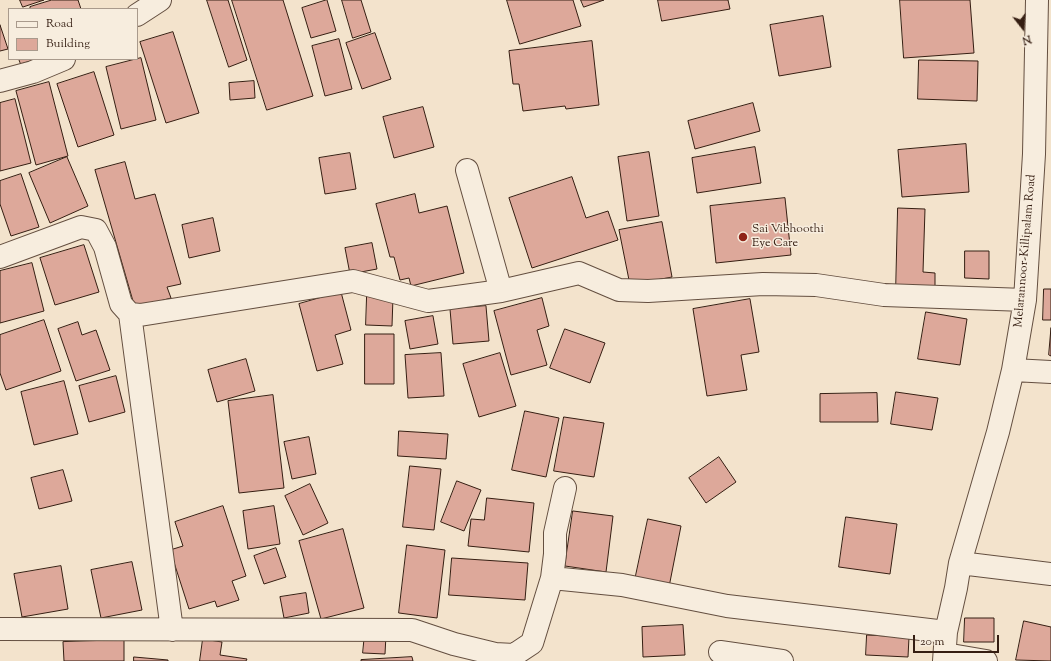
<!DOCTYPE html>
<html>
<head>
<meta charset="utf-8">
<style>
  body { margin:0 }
  #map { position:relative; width:1051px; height:661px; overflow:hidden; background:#f3e3cc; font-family:"Sorts Mill Goudy",serif }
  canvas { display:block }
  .legend { position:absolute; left:8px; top:8px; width:130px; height:52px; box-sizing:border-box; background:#f7edde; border:1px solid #a99a8c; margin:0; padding:5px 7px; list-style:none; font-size:12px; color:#351e12 }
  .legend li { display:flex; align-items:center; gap:8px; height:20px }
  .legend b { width:20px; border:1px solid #a99a8c }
  .north { position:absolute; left:1003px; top:8px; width:40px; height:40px; -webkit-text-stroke:3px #f7edde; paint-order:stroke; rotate:163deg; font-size:11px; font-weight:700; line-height:16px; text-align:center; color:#351e12 }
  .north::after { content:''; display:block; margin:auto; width:14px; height:18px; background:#351e12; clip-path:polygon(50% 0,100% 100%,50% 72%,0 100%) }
  .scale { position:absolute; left:913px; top:635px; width:86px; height:18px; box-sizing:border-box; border:2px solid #351e12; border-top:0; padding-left:5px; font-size:12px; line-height:14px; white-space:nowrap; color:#351e12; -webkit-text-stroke:3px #f7edde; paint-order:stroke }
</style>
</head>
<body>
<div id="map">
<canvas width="1051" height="661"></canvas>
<ul class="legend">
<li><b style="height:5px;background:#f7edde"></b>Road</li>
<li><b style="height:11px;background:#dda89a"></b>Building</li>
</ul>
<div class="north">N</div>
<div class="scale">20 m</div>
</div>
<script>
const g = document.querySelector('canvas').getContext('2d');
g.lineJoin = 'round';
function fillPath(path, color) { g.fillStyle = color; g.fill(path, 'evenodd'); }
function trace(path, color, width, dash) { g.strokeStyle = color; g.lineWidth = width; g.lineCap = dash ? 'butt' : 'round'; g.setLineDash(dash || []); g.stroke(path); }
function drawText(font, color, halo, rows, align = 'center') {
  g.font = font + ' "Sorts Mill Goudy",serif'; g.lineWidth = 3; g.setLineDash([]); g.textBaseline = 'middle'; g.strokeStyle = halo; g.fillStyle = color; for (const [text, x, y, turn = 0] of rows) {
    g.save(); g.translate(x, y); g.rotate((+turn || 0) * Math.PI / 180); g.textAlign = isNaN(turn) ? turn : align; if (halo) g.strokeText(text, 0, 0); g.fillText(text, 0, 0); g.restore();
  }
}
const building = new Path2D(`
  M20 0H44L23 7Z
  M52 0H78L81 9H30V7Z
  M207 0H228L247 60 229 67Z
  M232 0H283L313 96 267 110Z
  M327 0 336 31 311 38 302 8Z
  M342 0H361L371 32 353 38Z
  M507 0H573L581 26 520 44Z
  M581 0H604L584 7Z
  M658 0H728L730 9 662 21Z
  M900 0H970L974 53 904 58Z
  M823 16 831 67 779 76 770 25Z
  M0 25 8 49 0 51Z
  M173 32 199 113 166 123 140 42Z
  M375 33 391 79 362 89 346 43Z
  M339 39 352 89 325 96 312 46Z
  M592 41 599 105 566 109 565 106 523 111 519 84H513L509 51Z
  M141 58 156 120 121 129 106 67Z
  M19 59H37L21 64Z
  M919 60 978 61 977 101 918 99Z
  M94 72 114 135 78 147 57 84Z
  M254 81 255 98 230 100 229 83Z
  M49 82 68 156 36 165 16 91Z
  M15 99 31 163 0 171V103Z
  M753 103 760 131 695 149 688 121Z
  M423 107 434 147 394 158 383 117Z
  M966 144 969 192 902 197 898 150Z
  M755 147 761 183 697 193 692 158Z
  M649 152 659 216 627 221 618 157Z
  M350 153 356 189 325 194 319 158Z
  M67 157 88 206 50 223 29 173Z
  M125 162 135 199 155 194 181 284 167 287 171 298 135 308 95 170Z
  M21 174 39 227 11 236 0 204V181Z
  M572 177 586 218 608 211 618 240 532 268 509 198Z
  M415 194 419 213 447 206 464 273 411 286 409 278 400 280 394 257H390L376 204Z
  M785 198 791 255 716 263 710 206Z
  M898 208 925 209 923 272 935 273V293L896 292Z
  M213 218 220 251 189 258 182 225Z
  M662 222 672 277 630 285 619 230Z
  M372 243 377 269 350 274 345 248Z
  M84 245 99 292 55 305 40 258Z
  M965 251H989V279L965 278Z
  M32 263 44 311 0 323V271Z
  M1044 289H1051V320H1043Z
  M341 292 351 330 335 335 343 364 317 371 299 304Z
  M367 296 393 297 392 326 366 325Z
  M542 298 549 326 537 330 547 365 511 375 494 311Z
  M750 299 759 352 741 355 747 390 707 396 693 309Z
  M486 306 489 341 453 344 450 309Z
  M926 312 967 319 960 365 918 359Z
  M433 316 438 344 410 349 405 321Z
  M44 320 61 371 6 390 0 373V335Z
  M78 322 82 335 96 330 110 370 76 381 58 329Z
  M1051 328V356L1049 355Z
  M565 329 605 343 590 383 550 368Z
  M365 334H394V384H365Z
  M441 353 444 396 408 398 405 355Z
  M500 353 516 406 479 417 463 364Z
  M246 359 255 391 217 402 208 370Z
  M116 376 125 412 89 422 79 386Z
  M64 381 78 434 34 445 21 392Z
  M896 392 938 398 932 430 891 424Z
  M877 393 878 422H820V394Z
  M273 395 284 488 239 493 228 401Z
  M525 411 559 418 546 477 512 470Z
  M564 417 604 423 594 477 554 471Z
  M399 431 448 434 446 459 398 456Z
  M309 437 316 474 292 479 284 442Z
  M719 457 736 482 706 503 689 478Z
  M410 466 441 469 434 530 403 527Z
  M63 470 72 501 39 509 31 478Z
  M457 481 481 490 464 531 441 522Z
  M310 484 328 523 303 535 285 496Z
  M487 498 534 503 529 552 468 546 471 519 484 520Z
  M223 506 246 576 232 581 239 600 217 607 215 601 189 609 170 550 183 546 175 522Z
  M274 506 280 544 248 549 243 511Z
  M573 511 613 516 606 572 565 566Z
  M846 517 897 524 890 574 839 567Z
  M648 519 681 526 669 587 635 580Z
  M343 529 364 608 321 619 299 541Z
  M407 545 445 550 437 618 399 613Z
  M276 548 286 577 264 584 254 556Z
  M452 558 528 563 525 600 449 595Z
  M132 562 142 610 101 618 91 570Z
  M61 566 68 609 22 617 14 574Z
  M306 593 309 613 284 618 280 597Z
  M965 618H994V642H964Z
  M1024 621 1051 627V661L1016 660Z
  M683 625 685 655 643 657 642 627Z
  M365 633 386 635 385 654 363 653Z
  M867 635 909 637 908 657 866 655Z
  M203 639 222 642 220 655 247 659 246 661H200Z
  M124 640V661H64L63 642Z
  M134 657 168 660V661H134Z
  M412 657 413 661H361V660Z`);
const minor = new Path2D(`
  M137 15 160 0
  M0 81 33 72 64 59
  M467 170 501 291
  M0 257 81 227 96 230 105 247 121 304 130 314 140 315 353 281 428 301 501 291 579 273 619 290 648 291 763 284 816 285 884 295 1025 300
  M130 314 172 630
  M1013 370 1051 372
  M565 488 555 533V554L552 578 622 585 727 606 946 632
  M960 563 1051 574
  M0 629 412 630 454 644 495 654 514 655 532 643 552 578
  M720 652 782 661
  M945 654 986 661
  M944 661 946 632 956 588 960 563 998 432 1013 370 1025 300 1034 154 1037 0`);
const markers = [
  [743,237,5,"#8f2418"]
];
const poiNames = [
  ["Sai Vibhoothi",752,230],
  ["Eye Care",752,244]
];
const streetNames = [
  ["Melarannoor-Killipalam Road",1026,251,-85]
];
fillPath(building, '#dda89a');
trace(building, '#351e12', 1);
trace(minor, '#644f40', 24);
trace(minor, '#f7edde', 22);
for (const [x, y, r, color] of markers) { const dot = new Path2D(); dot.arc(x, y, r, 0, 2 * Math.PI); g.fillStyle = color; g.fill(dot); trace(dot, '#f7edde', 1.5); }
drawText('12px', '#351e12', '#f7edde', poiNames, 'left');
drawText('12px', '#351e12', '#f7edde', streetNames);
</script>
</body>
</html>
